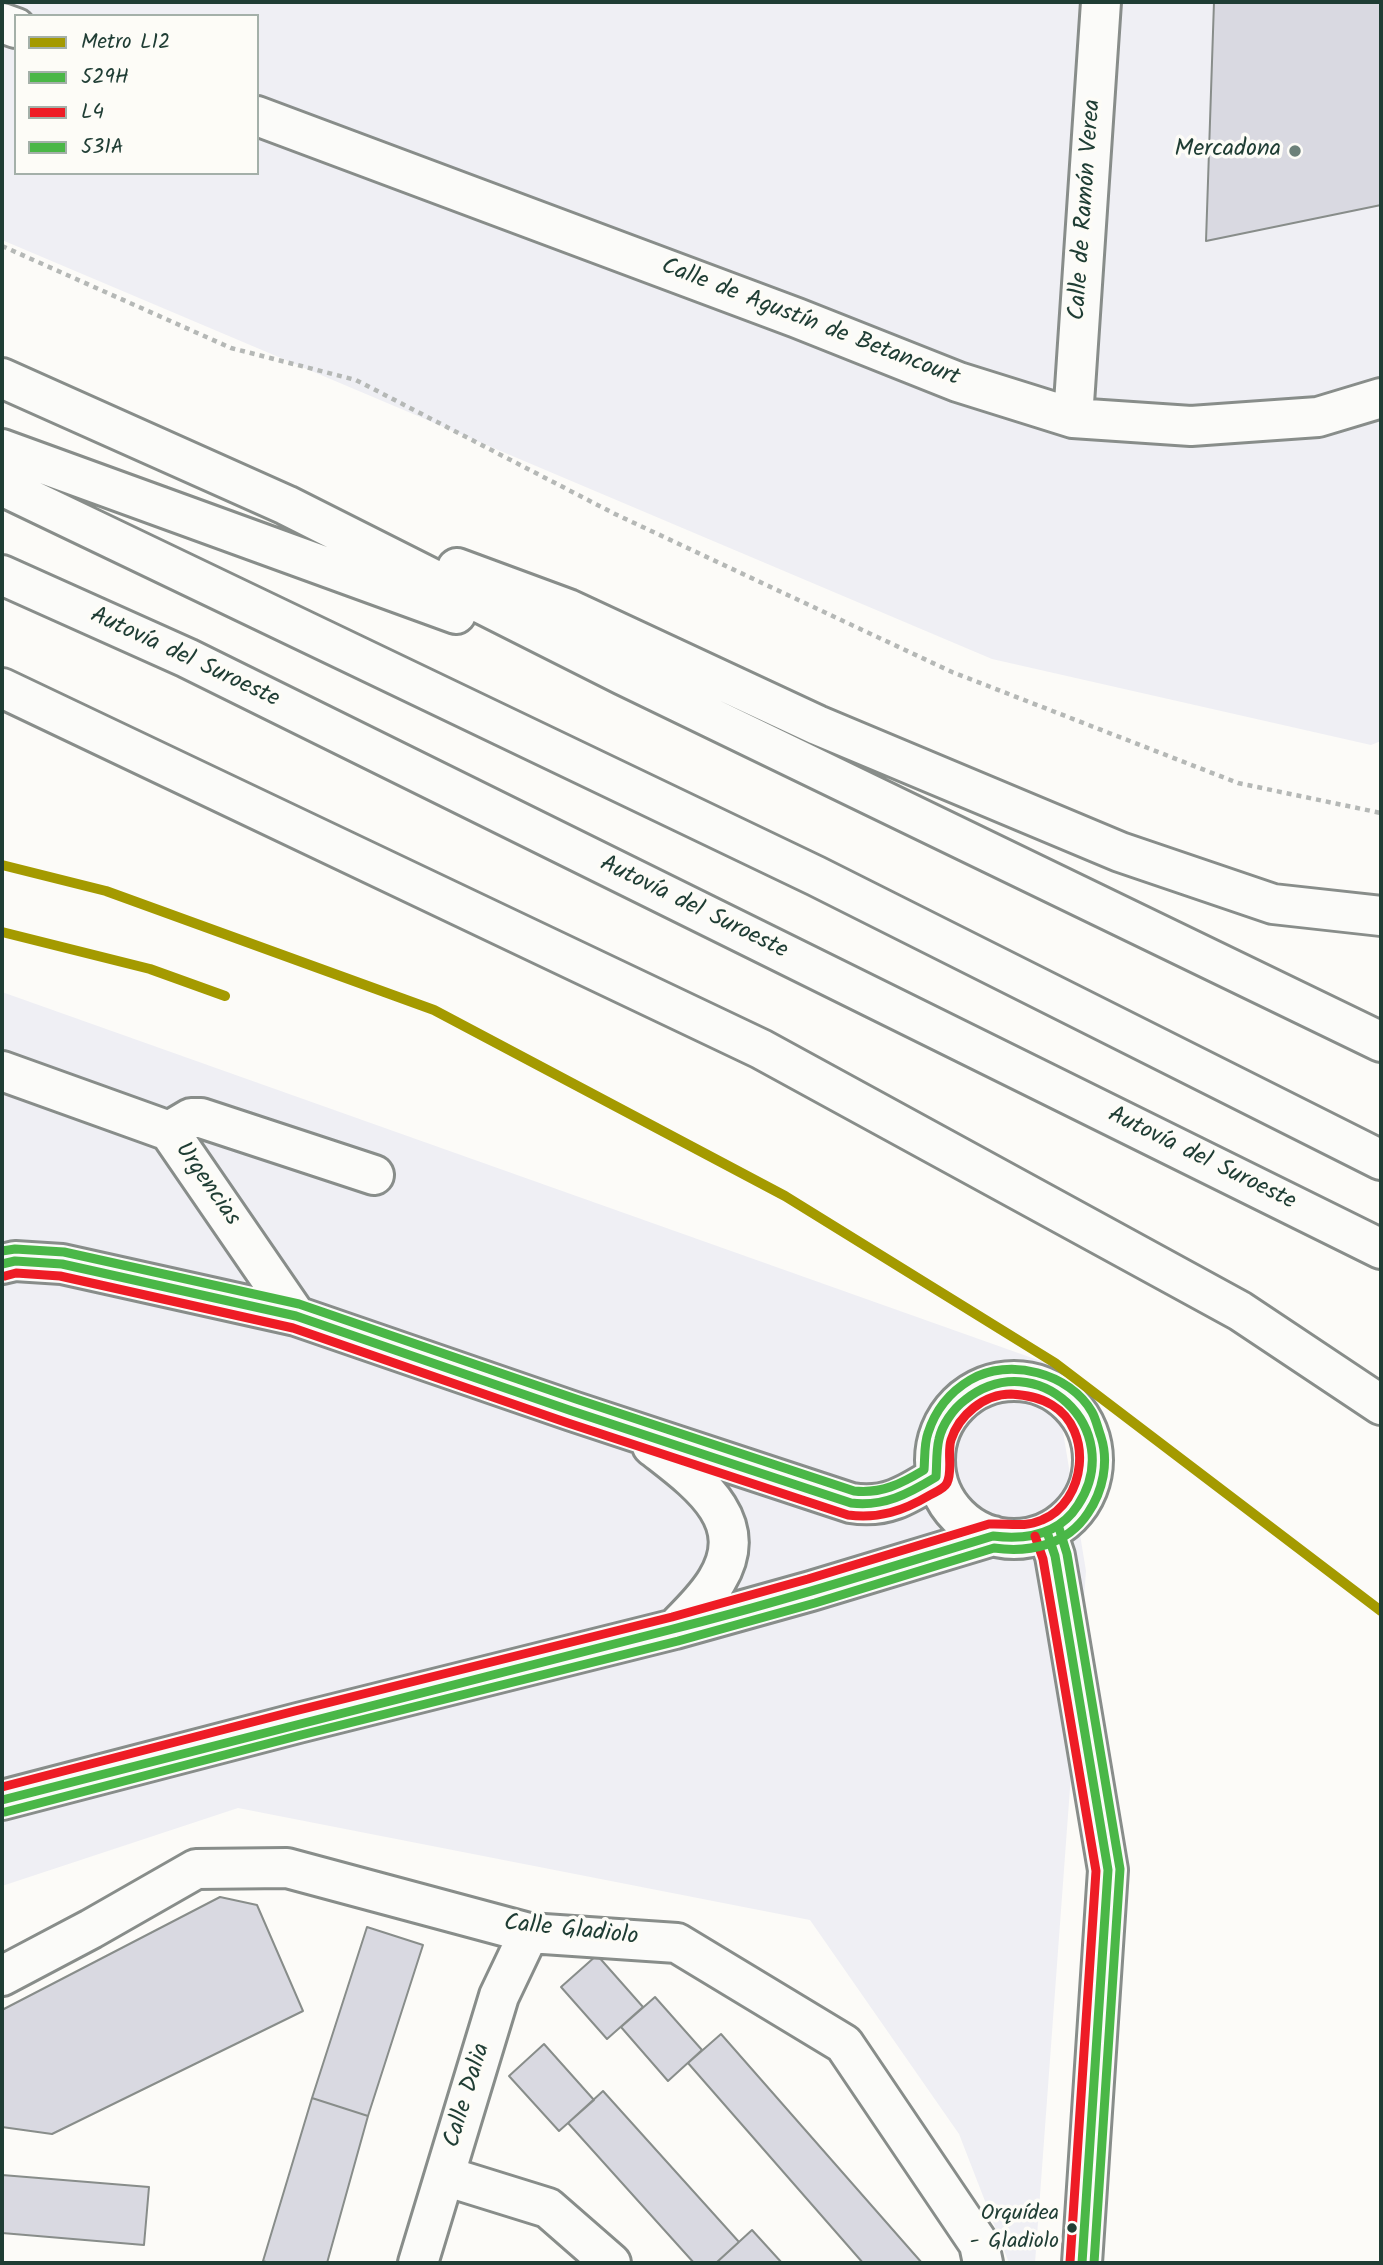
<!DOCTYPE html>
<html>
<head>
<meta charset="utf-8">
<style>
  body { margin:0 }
  #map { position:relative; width:1383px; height:2265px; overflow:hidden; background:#fcfbf8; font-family:Kalam,sans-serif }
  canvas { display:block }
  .frame { position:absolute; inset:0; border:4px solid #1f3d34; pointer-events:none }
  .legend { position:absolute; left:14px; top:14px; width:245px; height:161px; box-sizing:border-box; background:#fdfcf7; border:2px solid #a4b0a9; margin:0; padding:9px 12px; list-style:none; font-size:21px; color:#1f3d34 }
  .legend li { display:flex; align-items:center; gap:14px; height:35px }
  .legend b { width:35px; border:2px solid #a4b0a9 }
</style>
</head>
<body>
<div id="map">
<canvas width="1383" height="2265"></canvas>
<div class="frame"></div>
<ul class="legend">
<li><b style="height:9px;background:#a49a00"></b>Metro L12</li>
<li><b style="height:9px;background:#4ab747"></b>529H</li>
<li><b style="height:9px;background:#ee1c25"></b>L4</li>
<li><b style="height:9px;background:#4ab747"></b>531A</li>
</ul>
</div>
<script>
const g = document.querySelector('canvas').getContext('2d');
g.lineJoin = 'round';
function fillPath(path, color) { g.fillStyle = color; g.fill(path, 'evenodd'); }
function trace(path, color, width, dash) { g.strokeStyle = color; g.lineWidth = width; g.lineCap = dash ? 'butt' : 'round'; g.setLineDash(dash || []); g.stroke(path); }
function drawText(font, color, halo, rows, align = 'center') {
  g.font = font + ' Kalam,sans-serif'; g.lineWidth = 7; g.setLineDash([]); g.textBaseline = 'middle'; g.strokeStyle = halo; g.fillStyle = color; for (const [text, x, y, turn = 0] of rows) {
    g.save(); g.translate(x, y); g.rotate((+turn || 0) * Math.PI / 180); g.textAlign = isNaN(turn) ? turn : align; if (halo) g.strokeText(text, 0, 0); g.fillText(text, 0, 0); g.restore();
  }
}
const built = new Path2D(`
  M2 2H1381V741L1371 745 992 659 2 240ZM16 16H257V173H16Z
  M2 992 1052 1365 1086 1571 1035 2263H1009L959 2134 810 1920 238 1808 2 1886Z`);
const building = new Path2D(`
  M1214 2H1381V205L1206 241Z
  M220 1897 257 1905 303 2011 52 2134 2 2127V2010Z
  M367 1927 423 1945 368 2116 312 2098Z
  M597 1955 643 2007 607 2039 561 1987Z
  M655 1997 702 2050 668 2081 621 2027Z
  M721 2034 922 2263H863L688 2063Z
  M544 2044 594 2100 559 2131 509 2076Z
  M603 2091 739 2242 716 2263H694L568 2123Z
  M312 2098 368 2116 327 2263H269L263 2261Z
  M2 2175 149 2187 144 2245 2 2233Z
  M752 2230 782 2263H718L717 2262Z`);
const path = new Path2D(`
  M2 246 231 348 356 380 615 514 952 672 1238 783 1381 813`);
const minor = new Path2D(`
  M2 23 16 28
  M257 116 797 318 958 382 1073 418 1191 426 1318 417 1381 398
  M1073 418 1101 2
  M2 1071 169 1131 296 1316
  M169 1131 191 1118H201L374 1175
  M2 1264 15 1261 62 1264 296 1316 572 1411 851 1503C886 1509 907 1495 936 1477
  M935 1460a79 79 0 1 1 158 0a79 79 0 1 1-158 0Z
  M652 1446C695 1480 754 1519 717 1580 706 1599 690 1613 675 1629
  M1047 1532 1055 1556 1063 1602 1108 1870 1082 2263
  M2 1800 298 1723 675 1629 811 1591 993 1536
  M2 1976 91 1929 196 1869 287 1868 529 1933 677 1943 844 2044 979 2244 983 2263
  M445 2176 548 2208 611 2263
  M418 2263 499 1996 529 1933`);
const highway = new Path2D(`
  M2 378 286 505 623 675 1381 1042
  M2 449 456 614
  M2 486 816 876 1381 1160
  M457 568 568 609 817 725 1120 852 1273 904 1381 916
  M2 575 187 658 1381 1249
  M2 688 761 1049 1240 1311 1381 1405`);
const bus1 = new Path2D(`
  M2 1264 15 1261 62 1264 296 1316 572 1411 851 1503C884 1507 908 1494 936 1477 937 1465 936 1451 939 1439 942 1425 953 1409 965 1400 1036 1343 1128 1429 1078 1505 1059 1535 1026 1540 993 1536 887 1568 781 1602 673 1629 450 1687 225 1742 2 1800
  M1047 1532 1055 1556 1108 1870 1082 2263`);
const bus2 = new Path2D(`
  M1035 1536 1043 1559 1096 1871 1070 2262
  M2 1787 295 1711 672 1617 808 1579 989 1524C1008 1523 1024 1528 1042 1520 1086 1502 1094 1430 1052 1405 1039 1397 1026 1395 1011 1394 984 1394 959 1415 951 1440 947 1453 953 1471 947 1483 944 1489 935 1492 930 1495 903 1511 879 1519 848 1515L568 1423 293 1328 60 1276 16 1273 5 1276`);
const bus3 = new Path2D(`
  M2 1251 15 1249 64 1252 299 1304 576 1399 854 1491C881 1494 901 1484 924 1470 925 1458 924 1444 928 1433 935 1411 950 1392 970 1380 1009 1357 1070 1373 1092 1412 1096 1419 1098 1429 1101 1437 1109 1462 1103 1491 1088 1513 1067 1545 1030 1553 994 1548L815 1603 678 1641 301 1735 5 1812
  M1059 1528 1067 1554 1120 1869 1094 2263`);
const metro1 = new Path2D(`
  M2 865 106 891 434 1010 785 1196 1055 1363 1381 1611
  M2 932 150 969 225 996`);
const markers = [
  [1295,151,7,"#6c8079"],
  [1072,2228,6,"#1f3d34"]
];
const busNames = [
  ["Orquídea",1059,2215],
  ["- Gladiolo",1059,2243]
];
const poiNames = [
  ["Mercadona",1281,151]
];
const streetNames = [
  ["Calle de Ramón Verea",1087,210,-86],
  ["Calle de Agustín de Betancourt",810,324,21],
  ["Autovía del Suroeste",184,659,25],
  ["Autovía del Suroeste",693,909,26],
  ["Autovía del Suroeste",1201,1160,26],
  ["Urgencias",206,1185,55],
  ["Calle Gladiolo",571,1932,6],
  ["Calle Dalia",469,2096,-73]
];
fillPath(built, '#efeff4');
fillPath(building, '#d9d9e1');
trace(building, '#888d8a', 2);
trace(minor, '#888d8a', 44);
trace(highway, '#888d8a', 44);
trace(path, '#b5b8b6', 4.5, [5, 5]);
trace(minor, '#fbfbf9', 38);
trace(highway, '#fbfbf9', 38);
trace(bus1, '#4ab747', 9);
trace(bus2, '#ee1c25', 9);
trace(bus3, '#4ab747', 9);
trace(metro1, '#a49a00', 10);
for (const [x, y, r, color] of markers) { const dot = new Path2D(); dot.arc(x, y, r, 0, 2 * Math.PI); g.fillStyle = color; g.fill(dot); trace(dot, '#fdfcf7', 2.5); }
drawText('22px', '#1f3d34', '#fdfcf7', busNames, 'right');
drawText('24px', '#1f3d34', '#fdfcf7', poiNames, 'right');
drawText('24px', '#1f3d34', '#fdfcf7', streetNames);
</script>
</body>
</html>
